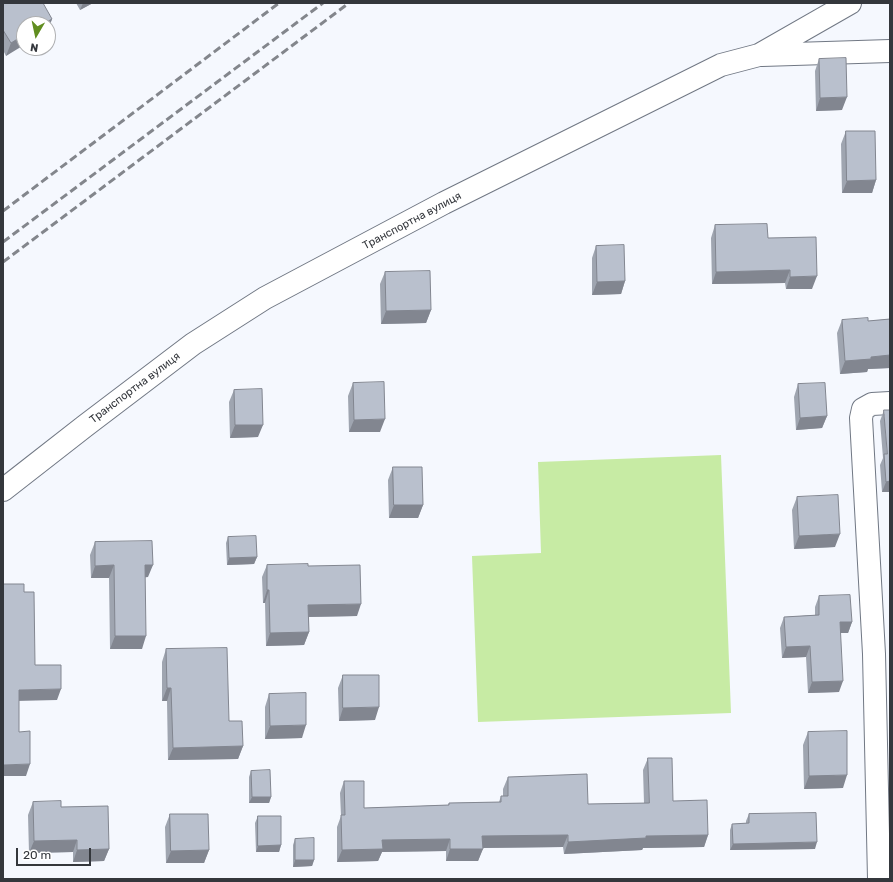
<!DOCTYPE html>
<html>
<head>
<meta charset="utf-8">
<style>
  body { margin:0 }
  #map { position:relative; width:893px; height:882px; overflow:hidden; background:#f5f8fe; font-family:Rubik,sans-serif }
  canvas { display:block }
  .frame { position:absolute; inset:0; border:4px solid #34373c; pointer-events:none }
  .north { position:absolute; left:16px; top:16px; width:40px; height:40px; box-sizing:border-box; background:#fff; border:1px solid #aeafb1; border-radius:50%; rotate:189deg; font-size:11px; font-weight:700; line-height:16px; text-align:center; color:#34373c }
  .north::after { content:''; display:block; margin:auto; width:14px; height:18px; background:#618e20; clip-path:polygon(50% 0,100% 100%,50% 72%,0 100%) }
  .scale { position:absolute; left:16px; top:848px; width:75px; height:18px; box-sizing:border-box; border:2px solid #34373c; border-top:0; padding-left:5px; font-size:12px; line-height:14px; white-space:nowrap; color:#34373c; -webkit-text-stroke:3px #fff; paint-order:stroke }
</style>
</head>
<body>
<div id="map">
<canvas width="893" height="882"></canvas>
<div class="frame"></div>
<div class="north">N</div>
<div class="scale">20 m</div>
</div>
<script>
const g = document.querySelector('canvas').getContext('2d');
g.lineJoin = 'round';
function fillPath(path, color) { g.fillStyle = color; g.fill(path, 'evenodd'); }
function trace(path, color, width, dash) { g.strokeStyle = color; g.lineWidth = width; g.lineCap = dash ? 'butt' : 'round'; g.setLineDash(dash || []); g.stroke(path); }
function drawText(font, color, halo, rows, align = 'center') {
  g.font = font + ' Rubik,sans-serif'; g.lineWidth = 4; g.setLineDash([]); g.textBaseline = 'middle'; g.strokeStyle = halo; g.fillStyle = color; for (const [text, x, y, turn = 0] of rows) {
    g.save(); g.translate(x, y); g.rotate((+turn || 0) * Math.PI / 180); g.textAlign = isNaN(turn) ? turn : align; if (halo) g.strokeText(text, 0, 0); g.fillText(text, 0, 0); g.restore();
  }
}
const green = new Path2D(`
  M721 455 731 713 478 722 472 556 541 553 538 462Z`);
const minor = new Path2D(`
  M762 55 890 51
  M3 490 85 426 193 344 265 298 444 203 721 65 759 55 850 3
  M879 879 874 654 861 418 863 409 872 404 890 403`);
const rail = new Path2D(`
  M3 211 279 3
  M3 242 323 3
  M3 262 349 3`);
const wall = new Path2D(`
  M3 3 52 19 48 30V24L6 56 3 50Z
  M76 3H93L80 10Z
  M819 59 842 110 816 111 815 71Z
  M846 131 876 180 872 193H842L841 144Z
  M715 225 768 238 812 289H786L785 283 712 284 711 238Z
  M596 246 625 281 621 294 592 295V258Z
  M385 272 431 310 426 323 381 324 380 284Z
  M890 319V368L868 369 867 372 840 374 837 333 842 320 868 321Z
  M353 383 380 432H349L348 396Z
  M798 384 827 416 822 428 796 430 794 397Z
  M234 390 258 437 230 438 229 402Z
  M884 410 890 492H882L880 465 883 458 880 421Z
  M393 467 423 505 418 518H389L388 480Z
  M797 497 835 547 794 549 792 510Z
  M228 537 257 557 254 564 227 565 226 543Z
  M95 542 148 577H145L142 649H110L109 578H91L90 555Z
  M267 565 308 566 357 616 309 617V632L304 645 266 646 265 603H263L262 577Z
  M819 596 852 622 848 633H840L839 692 808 693 806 657 782 658 780 628 784 617 815 615V607Z
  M166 649 229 721 243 746 238 759 168 760 167 701H162V662Z
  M343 675 375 720 339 721 338 688Z
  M269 694 302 738 265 739V707Z
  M808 732 843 788 804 789 803 745Z
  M648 758 673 801 708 835 704 847 643 848 642 850 564 854 563 847 483 848 478 861H446V851L382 852 378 861 337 862V827L341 816 340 793 344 781 364 808 448 805 449 803 499 802 501 796H503V789L508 777 588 804 644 803 643 770Z
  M251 771 271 797 269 803H249V777Z
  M33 802 61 807 109 849 104 861 73 862V852L29 853 28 815Z
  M170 814 209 850 204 863H166L165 827Z
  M749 814 815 849 730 850V830L732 824 746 823V821Z
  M258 816 281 845 279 852H256L255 823Z
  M295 839 314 860 312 866 293 867V845Z`);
const shadedWall = new Path2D(`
  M83 3H93L80 10Z
  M52 19 48 30V24H43Z
  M24 35V45L6 56 11 43Z
  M847 97 842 110 816 111 820 98Z
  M876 180 872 193H842L847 181Z
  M790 270 785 283 712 284 716 272Z
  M817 276 812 289H786L790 277Z
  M625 281 621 294 592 295 597 282Z
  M431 310 426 323 381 324 386 311Z
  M890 355V368L868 369 867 372 840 374 845 361 871 357Z
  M827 416 822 428 796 430 800 418Z
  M385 419 380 432H349L354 420Z
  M235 425H263L258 437 230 438Z
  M890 481V492H882L886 482Z
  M394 505H423L418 518H389Z
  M840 534 835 547 794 549 799 536Z
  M257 557 254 564 227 565 229 558Z
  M114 565 109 578H91L95 566Z
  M145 565H153L148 577 140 578Z
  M267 590H269L265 603H263Z
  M361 604 357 616 304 617 308 605Z
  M840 622H852L848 633H836Z
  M309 632 304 645 266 646 270 633Z
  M115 636H146L142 649H110Z
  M810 646 806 657 782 658 786 647Z
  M843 681 839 692 808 693 812 682Z
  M167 688H171L167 701H162Z
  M61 689 57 700 15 701 19 690Z
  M379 707 375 720 339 721 343 708Z
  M306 725 302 738 265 739 270 726Z
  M243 746 238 759 168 760 173 748Z
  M30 764 26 776H3V765Z
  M847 775 843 788 804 789 809 776Z
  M252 797H271L269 803H249Z
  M568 835 563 847 478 848 482 836Z
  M708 835 704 847 643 848 642 850 564 854 568 842 646 836Z
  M450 839 446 851 382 852 378 861 337 862 342 850 382 840Z
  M77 840 73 852 29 853 34 841Z
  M817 842 815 849 730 850 733 844Z
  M281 845 279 852H256L258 846Z
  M109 849 104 861 73 862 77 850Z
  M450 849H483L478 861H446Z
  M209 850 204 863H166L171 851Z
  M295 860H314L312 866 293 867Z`);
const building = new Path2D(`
  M3 3H43L52 19 43 24H24V35L11 43 3 30Z
  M846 58 847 97 820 98 819 59Z
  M846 131H875L876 180 847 181Z
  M767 224 768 238 816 237 817 276 790 277V270L716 272 715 225Z
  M624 245 625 281 597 282 596 246Z
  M430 271 431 310 386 311 385 272Z
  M868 318V321L890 319V355L871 357V359L845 361 842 320Z
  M384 382 385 419 354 420 353 383Z
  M825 383 827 416 800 418 798 384Z
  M262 389 263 425H235L234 390Z
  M884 410H890V481L886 482 884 454H887Z
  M393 467H422L423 505H394Z
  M838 495 840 534 799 536 797 497Z
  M256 536 257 557 229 558 228 537Z
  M152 541 153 565H145L146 636H115L114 565 95 566V542Z
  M308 564V566L360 565 361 604 308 605 309 632 270 633 269 590H267V565Z
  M3 584H24V592H34L35 665H61V689L19 690V732L30 731V764L3 765Z
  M850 595 852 622H840L843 681 812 682 810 646 786 647 784 617 819 615V596Z
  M227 648 229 721H242L243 746 173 748 171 688H167L166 649Z
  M343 675H379V707L343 708Z
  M306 693V725L270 726 269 694Z
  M847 731V775L809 776 808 732Z
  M648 758H672L673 801 707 800 708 835 646 836V838L568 842V835L482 836 483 849H450V839L382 840 383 849 342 850 341 815H345L344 781H364V808L449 805V803L501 802V796H508V777L587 774 588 804 649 803Z
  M270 770 271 797H252L251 771Z
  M61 801V807L108 806 109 849 77 850V840L34 841 33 802Z
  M816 813 817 842 733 844 732 824 749 823V814Z
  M170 814H208L209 850 171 851Z
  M258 816H281V845L258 846Z
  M314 838V860H295V839Z`);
const streetNames = [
  ["Транспортна вулиця",412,221,-28],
  ["Транспортна вулиця",135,388,-37]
];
fillPath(green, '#c7eba4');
trace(minor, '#717884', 24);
trace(minor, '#fff', 22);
trace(rail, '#83868c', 3, [8, 4]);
fillPath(wall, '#9fa5b0');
fillPath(shadedWall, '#828690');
fillPath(building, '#b9c0cd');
trace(building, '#828690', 1);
drawText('11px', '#34373c', '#fff', streetNames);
</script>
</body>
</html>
